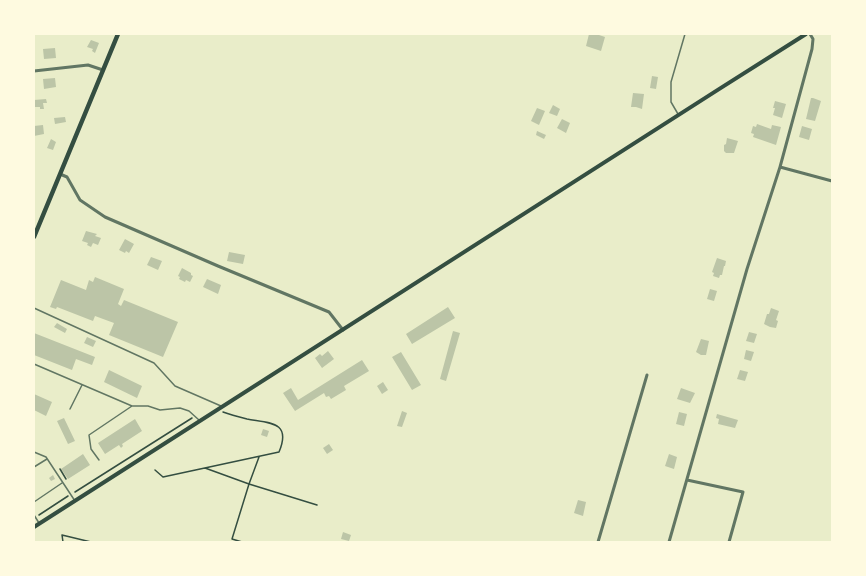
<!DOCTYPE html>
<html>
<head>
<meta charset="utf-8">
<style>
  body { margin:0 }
  #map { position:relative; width:866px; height:576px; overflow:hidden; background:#e9edc9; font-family:Roboto,sans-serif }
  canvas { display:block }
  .frame { position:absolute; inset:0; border:35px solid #fefae0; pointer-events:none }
</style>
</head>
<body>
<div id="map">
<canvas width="866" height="576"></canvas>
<div class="frame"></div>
</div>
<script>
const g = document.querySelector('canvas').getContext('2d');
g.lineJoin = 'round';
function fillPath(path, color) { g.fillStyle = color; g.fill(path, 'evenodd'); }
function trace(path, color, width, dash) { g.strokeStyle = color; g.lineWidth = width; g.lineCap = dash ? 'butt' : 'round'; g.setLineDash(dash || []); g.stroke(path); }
const building = new Path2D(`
  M589 34H596L605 37 601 51 586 46Z
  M91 40 99 43 95 53 92 51 93 49 87 47Z
  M55 48 56 58 44 59 43 49Z
  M652 76 658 77 656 89 650 88Z
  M55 78 56 87 44 89 43 79Z
  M633 93 644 94 642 109 636 107H631Z
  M811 98H813L821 101 815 121 806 119Z
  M46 99 47 103H43L44 109H40V107H34V100Z
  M775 101 786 104 782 118 773 115 775 108H773Z
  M553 105 560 109 557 116 549 113Z
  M537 108 545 111 539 125 531 121Z
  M65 117 66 122 55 124 54 118Z
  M562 119 570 123 566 133 557 128Z
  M757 124 771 129 772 125 781 127 776 145 753 137 754 134 751 133 753 126 756 127Z
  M43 125 44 134 34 136V126Z
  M802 126 812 129 809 140 799 137Z
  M537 131 546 135 544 139 536 135Z
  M727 138 738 141 734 153H726L724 151V145L726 144Z
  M51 139 56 142 53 150 47 148Z
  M86 231 97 234 95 236 101 238 98 245 93 243 91 247 87 245 88 243 82 241Z
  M125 239 134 244 129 253 126 251 125 253 119 250Z
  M229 252 245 255 243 264 227 261Z
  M151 257 162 261 158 270 147 265Z
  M717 258 726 261 725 266H724L722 275H720L719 278 713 276 714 273 712 272Z
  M182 268 191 273V275L193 276 190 282 186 280 185 282 179 279 180 277 178 276Z
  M95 277 124 289 118 304 121 306 124 300 178 322 163 357 109 335 114 323 95 316 93 321 57 307 56 309 50 307 61 280 86 290 89 280 93 282Z
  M207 279 221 285 218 294 203 287Z
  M710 289 717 291 714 301 707 299Z
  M448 307 455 318 412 344 406 334Z
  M771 308 779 311 776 320 778 321 776 328 770 327 764 324 767 314H769Z
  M57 323 67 329 65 333 54 327Z
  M453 331 460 333 446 381 440 379Z
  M749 332 757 334 754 343 746 341Z
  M34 333 95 357 92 365 76 359 72 370 34 355Z
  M87 337 96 341 93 347 84 343Z
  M701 339 709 341 706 355H701L696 352Z
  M746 350 754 352 751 361 744 359Z
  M328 351 334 359 322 368 315 358 320 354 322 356Z
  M401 352 421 385 412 390 392 357Z
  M362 360 369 371 344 386 346 390 331 399 329 396 326 397 324 393 295 411 283 393 291 388 298 400Z
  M109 370 142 386 137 398 104 382Z
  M740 370 748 372 745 381 737 379Z
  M383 382 388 390 382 394 377 386Z
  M681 388 695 393 690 403 677 399Z
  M34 394 52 402 46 416 34 410Z
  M402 411 407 413 402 427 397 426Z
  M679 412 687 414 684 426 676 424Z
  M717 414 738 420 735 428 718 424 719 419 716 418Z
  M64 418 75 441 68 444 57 421Z
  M135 419 142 431 122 444 123 446 121 448 119 445 105 454 98 443Z
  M263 429 269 431 267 437 261 435Z
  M329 444 333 450 327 454 323 448Z
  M83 454 90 465 68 479 61 469Z
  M669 454 677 457 674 469 665 466Z
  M53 475 55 479 51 481 49 478Z
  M578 500 586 502 583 516 574 513Z
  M343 532 351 535 349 541 341 539Z`);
const path = new Path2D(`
  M205 468 249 484 259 457
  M60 469 66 479
  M155 470 163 477 279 452C292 421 269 423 247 419 239 417 231 415 223 412
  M75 492 192 418
  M39 515 68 496
  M63 542 62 535 91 542
  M242 542 232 539 249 484 317 505`);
const service = new Path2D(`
  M678 114 671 102V82L685 34
  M34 308 154 363 175 386 221 406
  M34 364 132 406H148L160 410 180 408 189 411 199 420
  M70 409 82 385
  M34 452 46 457 75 501
  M99 460 91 449 89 435 132 406
  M34 467 47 459
  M34 502 62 483
  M34 515 39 523`);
const minor = new Path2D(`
  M810 34 813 39 812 49 780 167 832 181
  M34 71 88 65 103 70
  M60 174 67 177 80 200 105 217 218 266 329 312 343 330
  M687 480 743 492 729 542
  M598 542 647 375
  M669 542 747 269 780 167`);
const secondary = new Path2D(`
  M34 527C292 363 548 197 806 34`);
const primary = new Path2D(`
  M34 237 118 34`);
fillPath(building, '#bcc5a7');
trace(path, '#344e41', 1.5);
trace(service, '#617663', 1.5);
trace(minor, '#617663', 3);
trace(secondary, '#344e41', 4);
trace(primary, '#344e41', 4.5);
</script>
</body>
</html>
